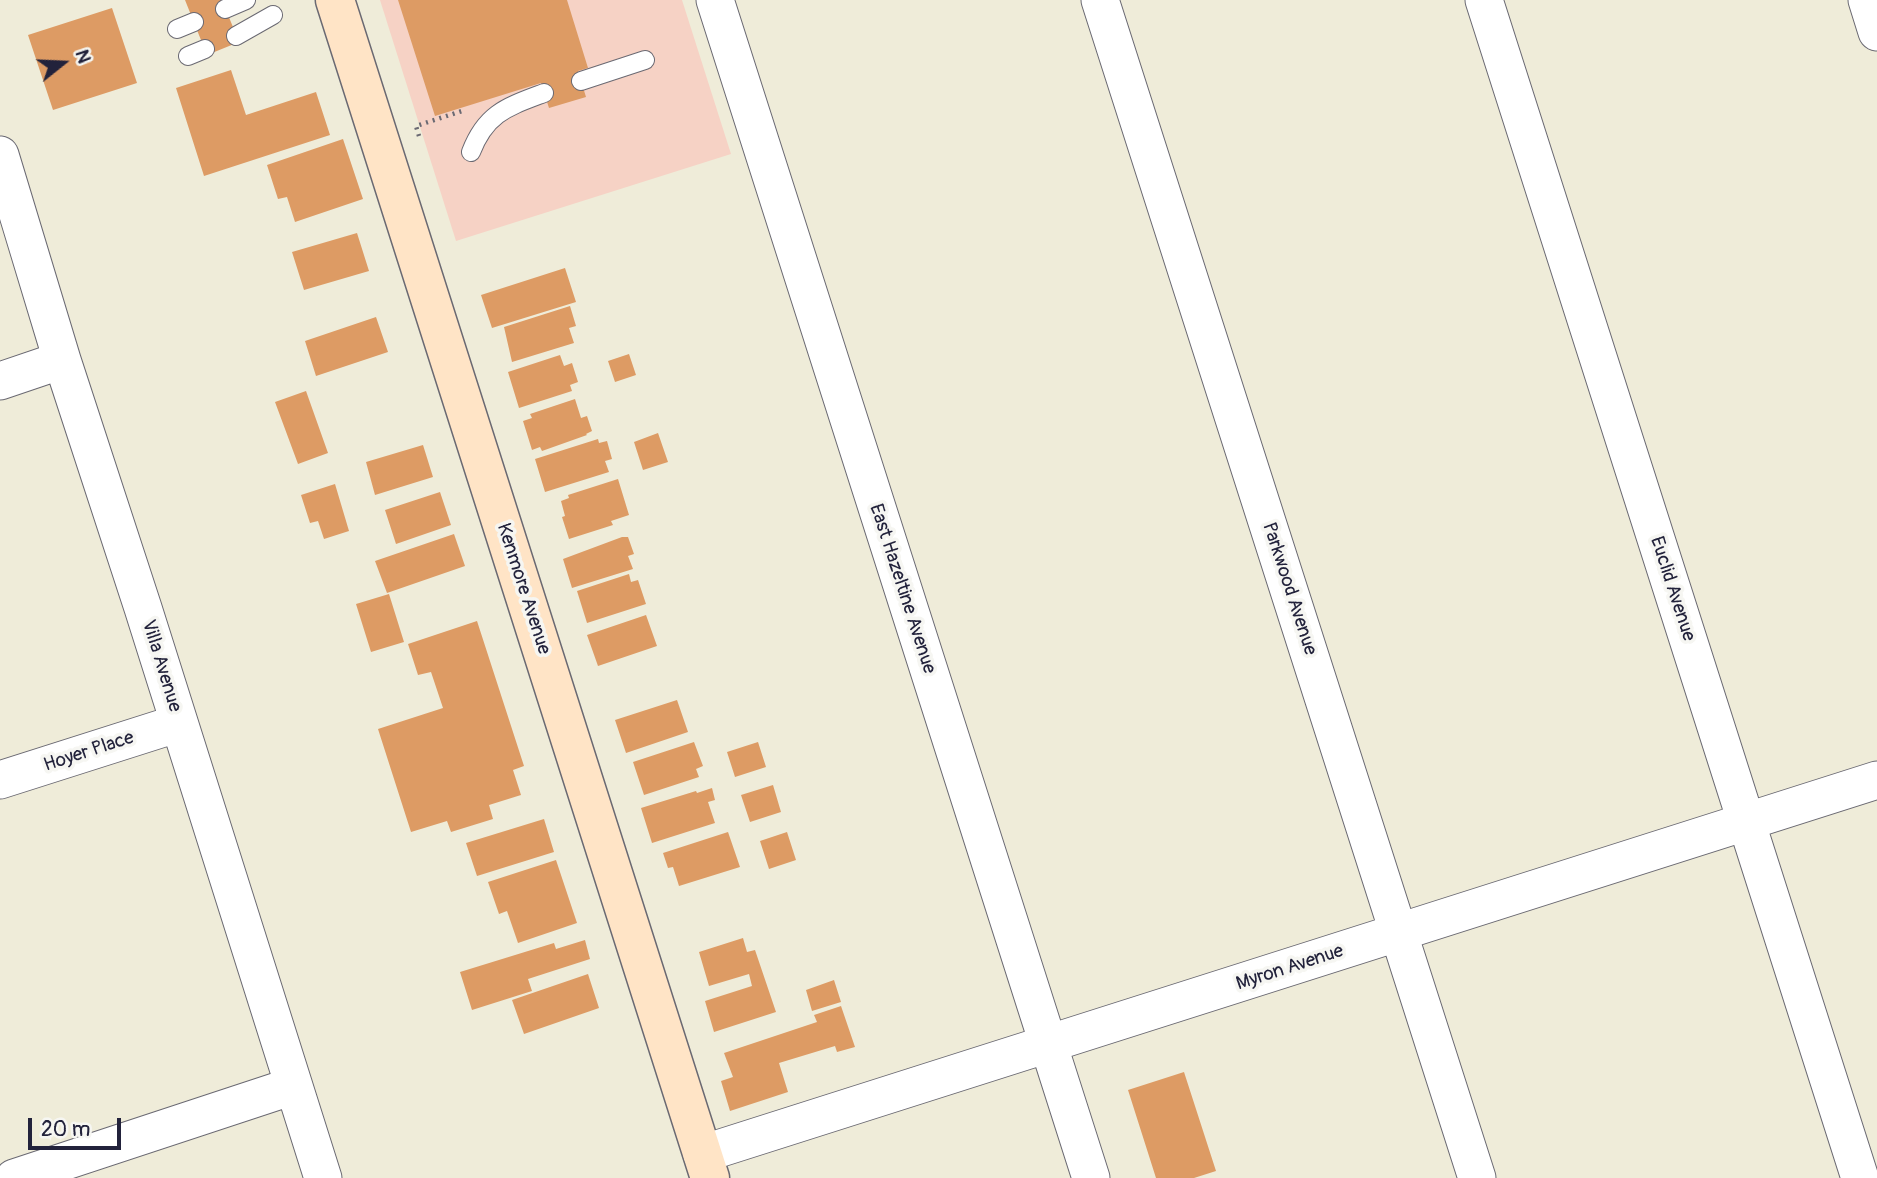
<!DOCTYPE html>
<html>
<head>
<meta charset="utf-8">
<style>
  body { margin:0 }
  #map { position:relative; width:1877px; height:1178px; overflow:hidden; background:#efecd9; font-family:Pangolin,sans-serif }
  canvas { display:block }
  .north { position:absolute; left:28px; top:28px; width:70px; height:70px; -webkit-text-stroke:5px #f6f6f2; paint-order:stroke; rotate:72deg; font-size:19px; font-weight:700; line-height:28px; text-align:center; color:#22223b }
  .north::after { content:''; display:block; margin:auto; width:24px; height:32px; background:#22223b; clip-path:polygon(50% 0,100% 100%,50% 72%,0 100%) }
  .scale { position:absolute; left:28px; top:1118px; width:93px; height:32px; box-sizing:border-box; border:4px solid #22223b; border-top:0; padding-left:9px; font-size:21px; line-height:24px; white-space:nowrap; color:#22223b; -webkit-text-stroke:5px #f6f6f2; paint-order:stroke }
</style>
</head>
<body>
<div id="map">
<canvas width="1877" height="1178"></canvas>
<div class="north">N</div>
<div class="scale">20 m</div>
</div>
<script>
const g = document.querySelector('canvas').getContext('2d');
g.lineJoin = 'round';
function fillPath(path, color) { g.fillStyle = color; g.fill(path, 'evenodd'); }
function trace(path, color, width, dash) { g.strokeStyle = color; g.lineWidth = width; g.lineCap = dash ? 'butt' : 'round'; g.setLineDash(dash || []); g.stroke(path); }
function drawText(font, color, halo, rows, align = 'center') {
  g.font = font + ' Pangolin,sans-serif'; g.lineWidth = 7; g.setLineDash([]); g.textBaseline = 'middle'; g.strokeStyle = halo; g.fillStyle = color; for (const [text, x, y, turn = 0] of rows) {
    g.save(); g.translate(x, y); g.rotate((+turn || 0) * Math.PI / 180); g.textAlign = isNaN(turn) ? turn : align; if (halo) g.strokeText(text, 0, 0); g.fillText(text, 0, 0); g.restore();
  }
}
const built = new Path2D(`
  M380 0H682L731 154 456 241Z`);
const building = new Path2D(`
  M185 0H222L239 42 207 55Z
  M398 0H567L588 68 578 71 586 97 549 108 541 83 435 116Z
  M112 8 137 83 53 110 28 35Z
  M231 70 246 115 316 92 330 135 204 176 176 88Z
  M343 139 363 199 295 222 287 197 278 199 267 165Z
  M357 233 369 271 304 290 292 252Z
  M565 268 576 302 492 328 481 295Z
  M570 306 576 326 569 328 574 343 512 362 504 327Z
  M376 317 388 352 316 376 305 341Z
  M629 354 636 375 615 382 608 361Z
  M560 355 564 366 572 363 578 382 570 385 572 391 519 408 508 372Z
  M306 391 328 453 298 464 275 402Z
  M575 399 581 418 587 416 592 431 586 434 587 435 542 451 540 447 532 450 523 421 532 418 530 414Z
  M658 433 668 462 643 470 634 442Z
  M598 439 599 443 607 441 612 459 605 461 609 472 545 492 535 459Z
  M423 445 433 477 375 495 366 462Z
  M618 479 629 515 611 521 613 525 569 539 562 517 565 516 561 501 569 498 568 495Z
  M335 484 349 531 324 539 318 521 310 523 301 495Z
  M440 492 451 525 396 544 385 510Z
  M454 534 465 566 387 593 375 561Z
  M622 537H628L634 554 628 556 633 569 572 588 563 559Z
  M629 574 631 582 638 580 646 604 587 623 577 591Z
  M389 594 404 642 371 652 356 604Z
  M646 615 657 646 598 666 587 635Z
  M477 621 524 766 513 770 521 795 489 805 493 819 451 832 447 821 411 832 378 729 443 708 431 672 418 675 408 644Z
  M677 700 688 732 626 753 615 720Z
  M694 742 703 766 696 769 699 777 644 795 633 762Z
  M758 742 766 767 735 777 727 752Z
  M773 785 781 812 750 822 741 795Z
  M712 788 715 800 708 802 715 823 652 843 641 808 696 791 697 793Z
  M544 819 554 852 477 876 466 843Z
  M728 832 740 867 679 886 673 867 668 868 663 853Z
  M787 832 796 860 769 869 760 841Z
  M556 860 577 923 518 943 507 911 499 914 488 882Z
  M743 938 747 952 755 950 776 1012 714 1032 705 1001 752 986 749 974 709 986 699 952Z
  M585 940 590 959 528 979 532 991 472 1010 460 972 554 943 556 949Z
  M588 974 599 1008 524 1034 512 1000Z
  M834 980 841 1002 812 1011 806 990Z
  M841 1006 855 1047 837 1052 835 1046 779 1063 788 1092 730 1111 721 1081 733 1077 724 1053 817 1022 814 1015Z
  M1184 1072 1216 1171 1194 1178H1156L1128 1090Z`);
const path = new Path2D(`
  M419 136 416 126 465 110`);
const service = new Path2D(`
  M225 9 246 0
  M177 29 194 22
  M236 36 273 15
  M188 56 205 49
  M581 81 645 60
  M471 152C486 113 507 107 544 93`);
const minor = new Path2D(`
  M715 0 1091 1178
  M1100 0 1477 1178
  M1484 0 1860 1178
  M1867 0 1877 32
  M0 155 62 360 143 608 323 1178
  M0 381 62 360
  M0 780 179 723
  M702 1154 1877 780
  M14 1178 293 1086`);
const secondary = new Path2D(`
  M335 0 710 1178`);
const streetNames = [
  ["Kenmore Avenue",523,589,72],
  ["East Hazeltine Avenue",902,589,72],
  ["Parkwood Avenue",1289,589,72],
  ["Euclid Avenue",1672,589,72],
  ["Villa Avenue",161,666,73],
  ["Hoyer Place",89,752,-18],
  ["Myron Avenue",1290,968,-18]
];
fillPath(built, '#f6d2c5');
fillPath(building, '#dd9b64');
trace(service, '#6a6972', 20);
trace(minor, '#6a6972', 39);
trace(secondary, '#6a6972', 41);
trace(path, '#6a6972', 4.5, [2, 5]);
trace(service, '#fff', 18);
trace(minor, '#fff', 37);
trace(secondary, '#ffe4c6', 38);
drawText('19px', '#22223b', '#f6f6f2', streetNames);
</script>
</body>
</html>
